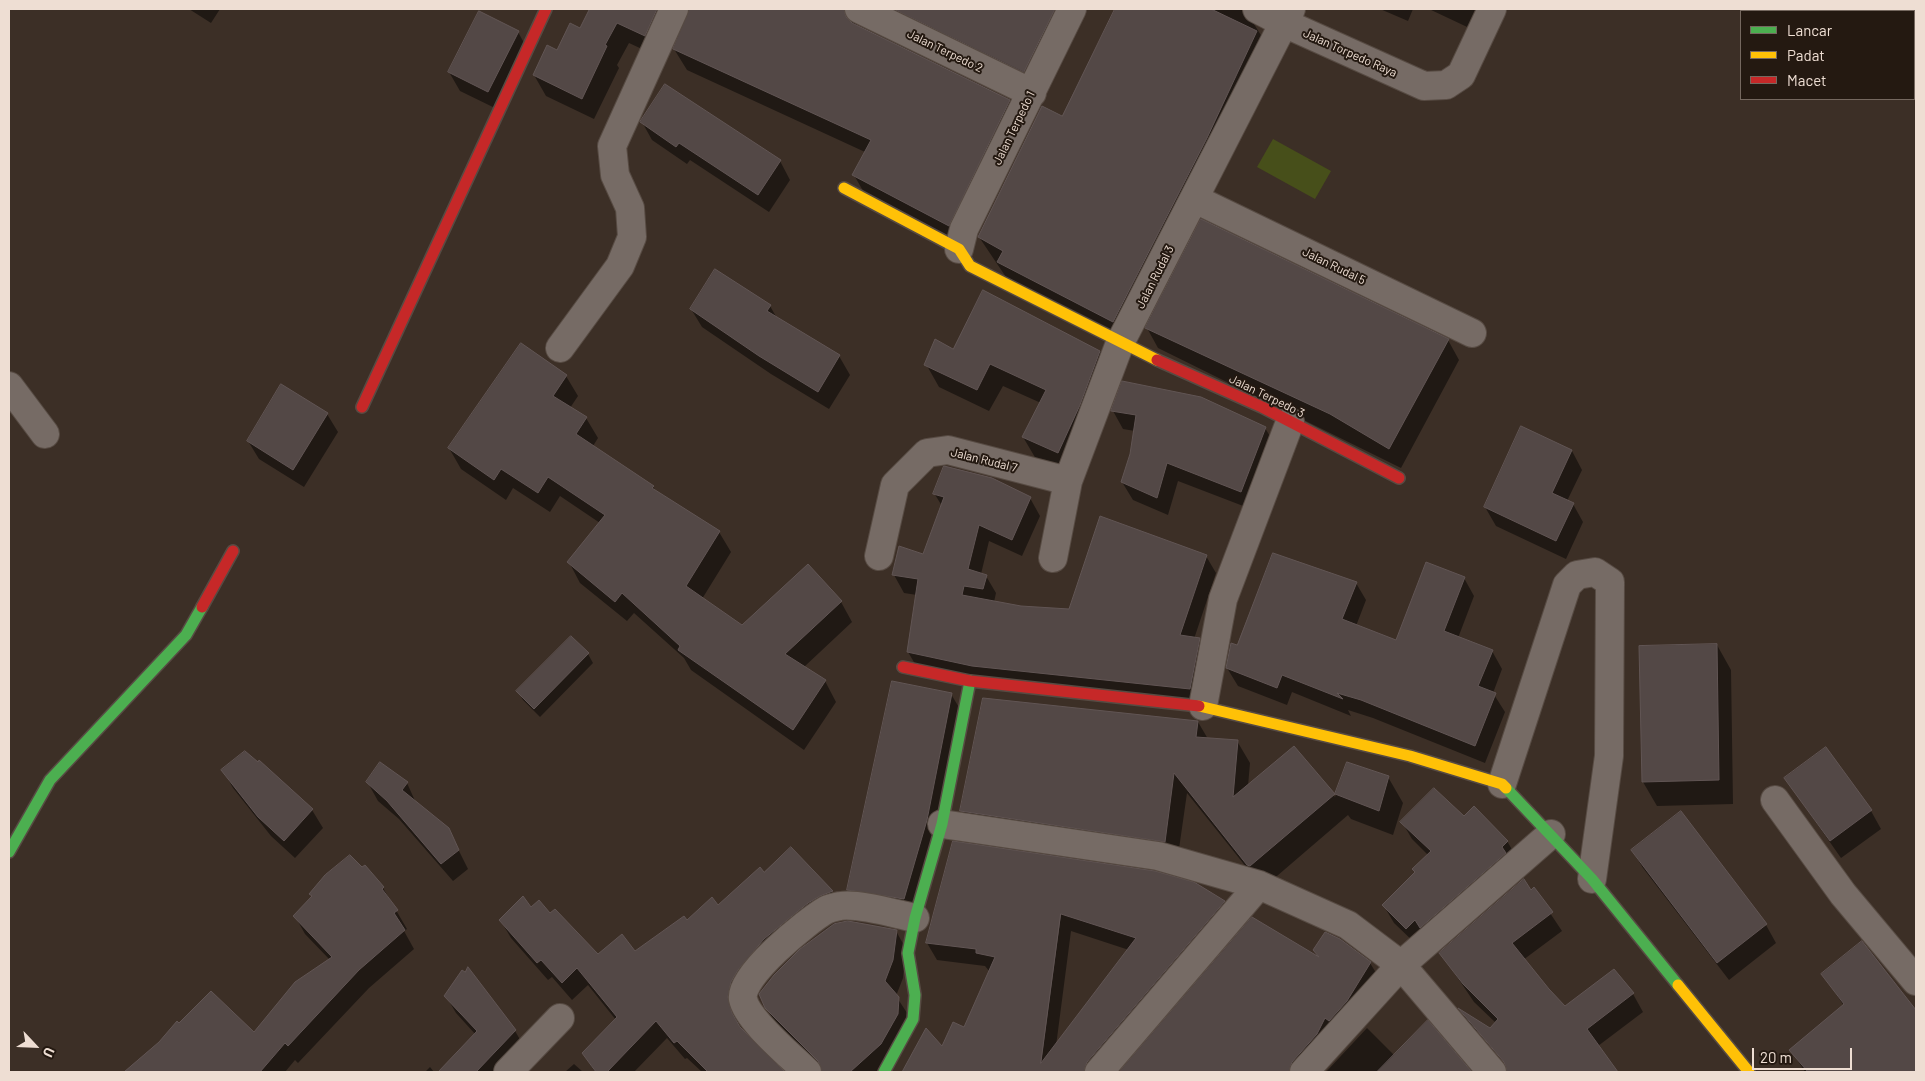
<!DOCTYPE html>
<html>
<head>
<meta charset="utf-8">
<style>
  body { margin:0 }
  #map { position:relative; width:1925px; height:1081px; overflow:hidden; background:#3c2f26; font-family:Barlow,sans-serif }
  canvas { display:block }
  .frame { position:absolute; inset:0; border:10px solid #eeded3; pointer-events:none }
  .legend { position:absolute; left:1740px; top:10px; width:175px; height:90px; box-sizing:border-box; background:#241911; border:1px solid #75685f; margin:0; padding:6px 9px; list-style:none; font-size:15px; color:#eeded3 }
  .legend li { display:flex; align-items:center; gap:10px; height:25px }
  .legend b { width:25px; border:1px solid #75685f }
  .north { position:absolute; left:10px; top:1021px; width:50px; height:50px; -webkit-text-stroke:4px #241911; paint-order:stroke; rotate:115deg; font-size:14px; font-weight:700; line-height:20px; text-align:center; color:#eeded3 }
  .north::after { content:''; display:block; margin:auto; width:18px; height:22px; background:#eeded3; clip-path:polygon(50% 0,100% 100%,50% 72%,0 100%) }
  .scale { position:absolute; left:1752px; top:1048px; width:100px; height:22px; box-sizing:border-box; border:2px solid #eeded3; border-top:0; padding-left:6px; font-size:15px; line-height:18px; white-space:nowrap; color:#eeded3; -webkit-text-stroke:4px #241911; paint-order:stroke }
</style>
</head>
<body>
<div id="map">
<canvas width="1925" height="1081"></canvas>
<div class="frame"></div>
<ul class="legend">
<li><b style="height:6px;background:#4caf50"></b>Lancar</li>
<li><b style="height:6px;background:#ffc107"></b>Padat</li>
<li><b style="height:6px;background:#c62828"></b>Macet</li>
</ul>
<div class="north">U</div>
<div class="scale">20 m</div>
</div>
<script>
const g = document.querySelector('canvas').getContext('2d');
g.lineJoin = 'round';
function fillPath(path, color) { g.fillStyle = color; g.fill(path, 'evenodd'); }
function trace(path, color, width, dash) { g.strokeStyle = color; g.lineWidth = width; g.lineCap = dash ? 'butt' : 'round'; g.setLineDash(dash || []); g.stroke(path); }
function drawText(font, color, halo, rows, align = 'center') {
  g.font = font + ' Barlow,sans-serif'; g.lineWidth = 4; g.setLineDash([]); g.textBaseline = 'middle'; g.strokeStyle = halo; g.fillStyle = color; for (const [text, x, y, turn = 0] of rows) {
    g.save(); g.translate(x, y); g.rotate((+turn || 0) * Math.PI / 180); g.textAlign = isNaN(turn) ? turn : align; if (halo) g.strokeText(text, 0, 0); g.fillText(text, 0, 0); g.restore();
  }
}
const green = new Path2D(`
  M1273 139 1331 171 1315 199 1257 167Z`);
const shadow = new Path2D(`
  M189 9H220L211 23Z
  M591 9H1071L1036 92 857 23 856 26 1009 101 1021 122 961 246 866 196 854 175 865 152 687 70 674 49 688 15 684 14 657 56 629 43 617 65 619 68 594 119 546 96 534 75 581 30Z
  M1116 9H1300L1260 17 1254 24 1270 50 1125 342 1010 283 979 237 1063 117Z
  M1380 9H1413L1408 21Z
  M1429 9H1494L1482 34Z
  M518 32 528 50 499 110 460 91 449 72Z
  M642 122 780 161 790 180 769 212 690 160 687 164 652 140Z
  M770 306 778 320 839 356 850 375 829 409 771 374 702 327 691 309Z
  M1147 328 1448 340 1459 360 1401 468 1158 348Z
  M954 350 1100 351 1112 374 1071 475 1036 459 1023 437 1041 403 1003 386 989 411 939 387 926 364Z
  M566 376 578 396 570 408 586 418 598 438 593 446 653 487 656 491 719 532 731 552 702 599 742 626 841 602 852 622 804 667 825 681 836 702 804 750 691 670 684 658 634 613 627 621 580 583 569 562 600 523 560 496 550 512 513 488 506 500 461 469 449 448Z
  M1113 411 1265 428 1276 446 1251 509 1178 481 1168 515 1133 500 1122 482 1131 454 1135 431 1123 429Z
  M327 414 338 432 304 487 259 459 248 441Z
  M1521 428 1572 451 1582 470 1567 501 1573 504 1583 522 1566 559 1496 526 1485 507Z
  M934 493 1030 498 1040 516 1022 556 989 541 981 574 986 576 996 593 994 602 1021 607 1069 610 1206 556 1216 573 1194 639 1199 640 1209 657 1200 706 918 669 908 652 917 595 904 593 894 575 900 548 923 555 942 506Z
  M1464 578 1474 596 1458 638 1492 651 1502 669 1493 693 1505 712 1485 763 1373 718 1348 710 1351 716 1292 692 1287 705 1238 686 1227 668 1238 646 1356 583 1366 600 1356 626 1396 642Z
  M1717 645 1731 670 1733 804 1657 806 1643 782Z
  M588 654 593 663 540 717 523 700 518 691Z
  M951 694 967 721 919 926 864 917 849 890Z
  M1198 722 1208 739 1237 741 1250 763 1248 786 1294 747 1335 797 1348 763 1388 777 1403 803 1393 835 1351 819 1348 815 1263 888 1187 793 1177 863 974 833 962 811Z
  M259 762 312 810 323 828 295 858 271 836 233 788 223 770Z
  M1785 778 1871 811 1881 829 1841 858Z
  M368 783H407L416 803 448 829 468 869 453 881 399 819 378 801Z
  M1680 812 1766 925 1776 943 1729 980 1643 868 1632 850Z
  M1402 822 1507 841 1517 858 1417 945 1394 923 1384 906 1416 873 1414 870 1428 855 1412 839Z
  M954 843 1224 902 1234 920 1103 1072H902L926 1030 943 1048 965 1029 990 972 985 966 937 960 927 943ZM1071 931 1129 950 1056 1046Z
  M791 849 832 892 842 909 830 913 740 1000 738 1023 741 1029 783 1072H702L687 1058 685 1059 667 1038 634 1072H595L583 1053 616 1020 588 985 572 1000 552 977 548 980 511 938 501 921 531 909 550 915 598 956 635 952 718 907 764 873Z
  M383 888 407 929 404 931 414 949 369 988 298 1063 295 1060 285 1072H149L141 1059 211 993 254 1033 330 960 305 934 295 916Z
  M1534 889 1562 931 1523 960 1565 1008 1614 970 1633 994 1643 1012 1598 1046 1617 1072H1512L1478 1031H1475L1507 1072 1470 1026 1461 1011 1491 1030 1496 1023 1474 1002 1441 953Z
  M1252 919 1320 959 1315 950 1339 940 1370 963 1381 981 1309 1072H1121Z
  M896 931 906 949 903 978 896 996 909 1016 880 1072H821L784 1035 772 1018 761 995Z
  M1862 943 1916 1012V1072H1805L1791 1050 1844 1006 1823 974Z
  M446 996 515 1031 525 1048 501 1072H440L476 1035 456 1013Z
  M1428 1022 1470 1072H1326L1367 1028 1395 1056Z
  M574 1064 583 1072H565Z
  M430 1067 434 1072H425Z`);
const building = new Path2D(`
  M586 9H657L645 36 617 23 605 45 607 46 582 99 533 75 547 45 557 50 570 23 580 28 589 10Z
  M689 9H844L846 17 852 23 1010 100 949 226 852 175 871 140 673 49Z
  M894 9H1055L1024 72Z
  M1115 9H1211L1257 31 1207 138 1113 322 997 262 1003 251 978 237 1042 106 1062 116Z
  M479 11 519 31 488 92 448 72Z
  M665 84 781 160 758 195 679 143 676 147 640 122Z
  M1201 219 1449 339 1389 449 1330 414 1145 328Z
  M715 269 771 305 767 311 840 355 818 392 759 356 690 309Z
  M983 290 1100 351 1080 405 1058 453 1022 437 1046 390 990 364 977 390 924 365 935 339 953 349Z
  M521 343 567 375 553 396 587 417 576 434 654 486 652 488 720 531 686 586 742 625 808 564 842 601 785 654 826 680 793 730 678 650 680 646 622 593 615 602 567 562 605 515 548 477 538 493 501 469 494 480 448 448Z
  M1122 381 1201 397 1266 427 1241 492 1167 463 1157 498 1121 482 1130 454 1136 415 1111 411Z
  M281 384 328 413 293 470 247 441Z
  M1521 426 1572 450 1552 493 1574 503 1556 541 1484 507Z
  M944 466 992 478 1031 497 1012 540 979 525 968 569 987 575 983 589 964 586 962 595 1021 606 1069 609 1100 516 1207 555 1180 635 1200 638 1190 689 972 666 907 652 918 579 892 575 899 546 923 554 944 497 933 494Z
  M1273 553 1357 582 1342 619 1396 640 1426 562 1465 577 1444 631 1493 650 1478 686 1496 693 1475 746 1361 700 1337 693 1343 699 1282 675 1277 688 1226 668 1231 643 1237 645Z
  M571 636 589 653 534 709 516 691Z
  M1717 644 1719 780 1642 782 1639 646Z
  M892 681 952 693 927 820 904 899 847 890Z
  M983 698 1198 721 1196 737 1238 740 1233 797 1294 746 1335 794 1250 866 1247 865 1174 773 1165 842 960 811Z
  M1826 747 1872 810 1830 841 1784 778Z
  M245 751 258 762 259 760 313 809 284 841 258 817 221 770Z
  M380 762 408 782 402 790 449 828 459 850 441 864 387 801 366 782Z
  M1347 762 1389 776 1379 811 1335 794Z
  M1434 788 1464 816 1474 806 1508 841 1502 847 1506 853 1420 928 1415 920 1406 929 1382 905 1415 872 1412 869 1431 851 1400 822Z
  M1681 811 1767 924 1717 963 1631 850Z
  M953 841 1155 871 1194 882 1225 901 1087 1062 1084 1072H902L926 1028 942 1046 953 1022 964 1027 995 957 976 953V949L926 943ZM1061 914 1136 938 1041 1063Z
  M791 847 833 891 820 896 808 903 764 939 738 970 731 982 728 997 732 1013 740 1027 785 1072H708L677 1041 674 1043 656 1021 607 1072H596L582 1053 617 1017 577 968 562 983 541 960 537 963 499 920 523 896 531 907 539 900 550 913 555 909 598 954 622 934 635 951 684 916 687 920 712 897 718 905 760 867 764 872Z
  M350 855 362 867 365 865 384 887 382 889 398 910 394 913 405 930 359 970 288 1046 285 1043 260 1072H124L159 1042 177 1021 179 1023 211 991 254 1032 295 982 332 957 293 916 312 896 309 894 325 875Z
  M1524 879 1531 890 1534 887 1553 912 1512 943 1549 989 1565 1006 1614 969 1634 993 1587 1029 1618 1072H1507L1504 1062 1458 1008 1490 1028 1498 1019 1463 984 1439 953Z
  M1252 917 1319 957 1313 950 1325 932 1340 939 1371 962 1347 1001 1329 1021 1325 1018 1317 1034 1292 1062 1289 1072H1119Z
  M848 921 897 930 893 960 885 981 899 997 898 1014 881 1044 850 1072H822L818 1061 765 1008 759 994 774 975 800 949 834 924Z
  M1862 941 1916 1010V1072H1808L1789 1050 1844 1004 1821 974Z
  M468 967 516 1030 476 1072H438L477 1031 444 996 462 970 465 972Z
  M1428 1020 1472 1072H1377Z`);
const street = new Path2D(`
  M859 9 1032 93
  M1257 9 1284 23 1424 86 1446 85 1461 75 1492 9
  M1195 199 1472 333
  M959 249 964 229 1072 9
  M560 348 620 266 632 237 630 208 615 175 612 146 674 9
  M9 386 45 434
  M879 556 895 485 927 453 948 450 1068 481
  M1053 558 1068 481 1120 343 1291 9
  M1203 706 1223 599 1290 422
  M1502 784 1567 585 1577 575 1595 572 1610 582 1609 756 1592 879
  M1775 800 1843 894 1916 981
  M942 824 1158 856 1259 885 1348 925 1401 965 1492 1072
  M508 1072 560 1018
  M807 1072C791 1056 747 1020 743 999 738 977 807 921 826 910 830 908 835 907 840 906 860 903 895 914 915 918
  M1099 1072 1259 885
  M1304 1072 1401 965 1551 834`);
const fast = new Path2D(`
  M1506 788 1592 879 1678 985
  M9 852 50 780 186 635 202 607
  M884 1072 913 1019 915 995 908 953 915 918 942 824 970 681`);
const slow = new Path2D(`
  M844 188 959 249 970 266 1157 360
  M1199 706 1410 756 1502 784 1506 788
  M1678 985 1749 1072`);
const jam = new Path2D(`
  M1157 360 1262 407 1399 478
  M362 407 546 9
  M202 607 233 551
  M903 667 970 681 1199 706`);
const streetNames = [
  ["Jalan Terpedo 2",945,51,26],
  ["Jalan Torpedo Raya",1350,53,24],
  ["Jalan Terpedo 1",1014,128,-64],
  ["Jalan Rudal 5",1334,266,26],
  ["Jalan Rudal 3",1155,277,-63],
  ["Jalan Terpedo 3",1267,396,26],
  ["Jalan Rudal 7",984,460,14]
];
fillPath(green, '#474f1a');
fillPath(shadow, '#0007');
fillPath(building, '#534846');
trace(building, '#615554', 1);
trace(street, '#574b43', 30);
trace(fast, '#574b43', 14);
trace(slow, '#574b43', 14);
trace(jam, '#574b43', 14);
trace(street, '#766b65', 28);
trace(fast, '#4caf50', 11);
trace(slow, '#ffc107', 11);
trace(jam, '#c62828', 11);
drawText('12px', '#eeded3', '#241911', streetNames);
</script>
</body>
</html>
